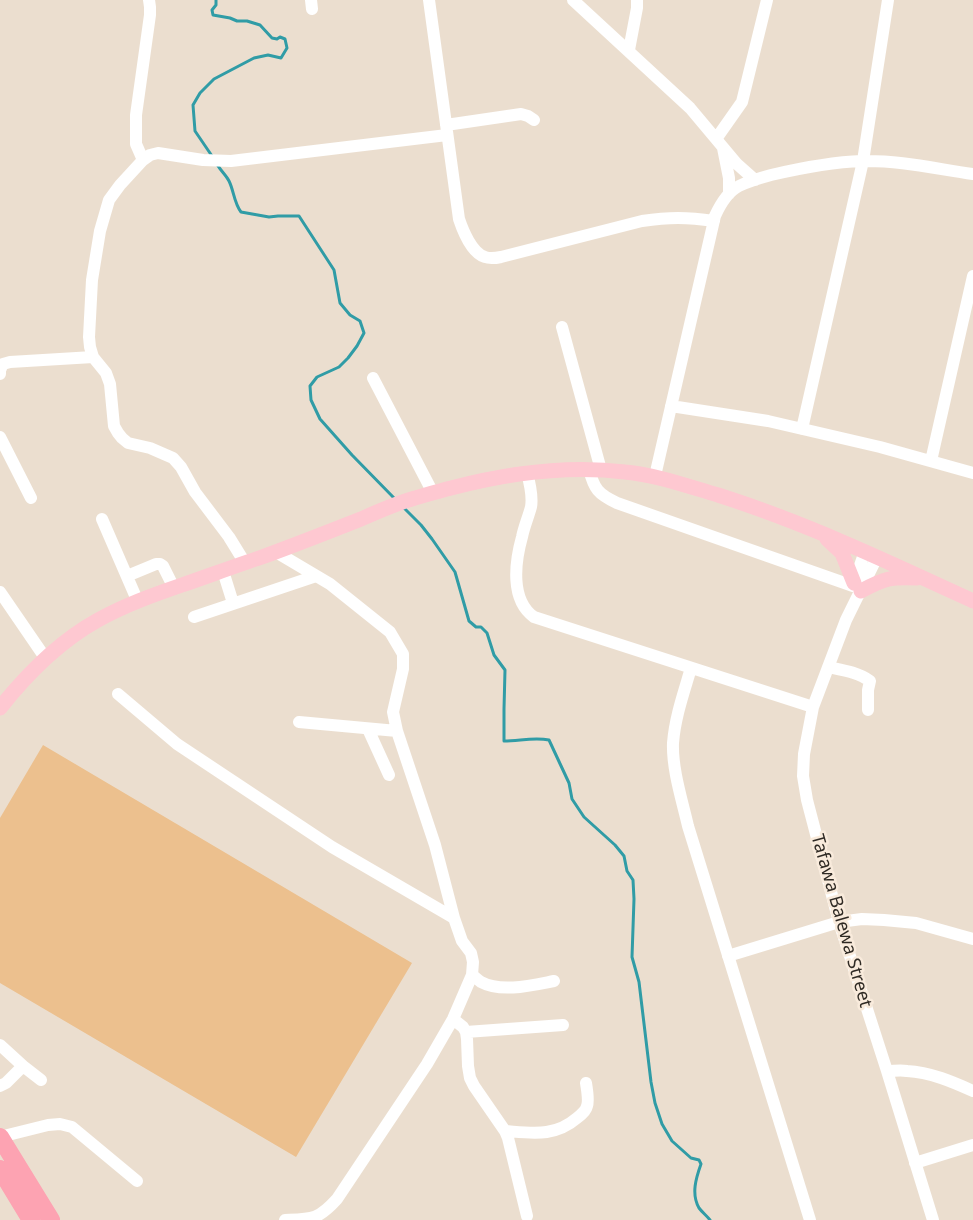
<!DOCTYPE html>
<html>
<head>
<meta charset="utf-8">
<style>
  body { margin:0 }
  canvas { display:block; background:#ebdecf }
</style>
</head>
<body>
<canvas width="973" height="1220"></canvas>
<script>
const g = document.querySelector('canvas').getContext('2d');
g.lineJoin = 'round';
function fillPath(path, color) { g.fillStyle = color; g.fill(path, 'evenodd'); }
function trace(path, color, width, dash) { g.strokeStyle = color; g.lineWidth = width; g.lineCap = dash ? 'butt' : 'round'; g.setLineDash(dash || []); g.stroke(path); }
function drawText(font, color, halo, rows, align = 'center') {
  g.font = font + ' "Noto Sans",sans-serif'; g.lineWidth = 5; g.setLineDash([]); g.textBaseline = 'middle'; g.strokeStyle = halo; g.fillStyle = color; for (const [text, x, y, turn = 0] of rows) {
    g.save(); g.translate(x, y); g.rotate((+turn || 0) * Math.PI / 180); g.textAlign = isNaN(turn) ? turn : align; if (halo) g.strokeText(text, 0, 0); g.fillText(text, 0, 0); g.restore();
  }
}
const green = new Path2D(`
  M43 745 412 963 296 1157 0 983V818Z`);
const stream = new Path2D(`
  M212 156 195 131 193 105 200 93 214 79 254 58 268 55 281 58 287 48 285 39 280 37 277 39 272 38 260 25 247 21H237L230 18 213 15 212 10 216 5V0
  M217 164C220 170 226 175 229 181 234 191 234 203 241 212L269 217 278 216H299L334 270 340 303 350 315 360 321 364 333 357 346 348 358 339 367 317 377 310 386 311 400 320 419 352 455 395 499
  M403 507 421 525 432 539 455 572 469 621 476 627H481L487 633 494 655 505 670 504 709V741C519 741 534 737 549 740L569 783 572 799 584 817 615 845 624 856 627 871 633 880 634 899 632 957 639 982 651 1082 655 1103 662 1124 672 1141 691 1158 699 1160 701 1164C696 1178 691 1194 699 1208 702 1212 707 1216 710 1220`);
const minor = new Path2D(`
  M311 0 312 9
  M429 0 459 219C463 231 472 253 485 257 490 259 496 258 501 257L642 221C669 217 687 217 714 221
  M573 0 690 108 737 164 755 180
  M629 50 637 8V0
  M446 125 521 114 528 116 534 120
  M716 139 742 102 767 0
  M723 148 729 178V194
  M143 160 136 144V115L150 15V7L149 0
  M562 327 601 470
  M0 374V370L3 364 10 362 93 357
  M373 378 433 493
  M671 406 768 421 880 447 973 473
  M802 429 863 161 888 0
  M0 437 31 498
  M931 461 973 276
  M589 469C594 489 598 494 617 503L853 586
  M527 473C530 484 533 496 531 507 528 518 524 527 522 537 515 562 510 600 534 617L813 707
  M655 476 715 216C720 205 727 192 739 186 749 181 760 178 771 175 801 168 832 162 862 161 899 160 937 169 973 174
  M102 519 138 602
  M276 552 330 584 390 632 403 654V669L393 712 397 731 435 845 454 918 462 941 471 953 473 962 472 975 453 1019 427 1064 337 1199C318 1220 312 1219 285 1220
  M877 557 846 620 813 707 804 754 803 776 807 800 839 922 887 1071 933 1220
  M245 563 229 537 195 492 181 467 173 458 150 448 128 443 122 438 118 433 114 426 110 384 106 373 93 357 90 347 89 337 92 280 100 231 109 200 120 185 143 160 150 155 158 153 203 160 231 161 447 135
  M223 571 233 603
  M127 576 156 564H160L163 566 174 588
  M853 586 865 551
  M0 592 46 659
  M194 617 316 576
  M828 667C842 670 858 672 870 681L868 690V710
  M691 668C684 692 675 717 673 743 672 769 682 800 688 826L810 1220
  M118 694 177 744 332 847 454 918
  M299 722 397 731
  M368 729 389 775
  M728 956 839 922 862 919 884 920 916 923 973 939
  M472 975C475 977 478 980 481 982 501 993 533 985 554 981
  M453 1019 463 1027 466 1032 467 1039 468 1066 470 1078 474 1086 505 1131 508 1138 527 1216
  M466 1032 563 1025
  M0 1045 23 1066 41 1080
  M887 1071C894 1071 901 1070 907 1071 930 1072 953 1082 973 1091
  M0 1086 6 1083 23 1066
  M505 1131C533 1133 555 1137 577 1118 581 1115 586 1111 587 1106 589 1101 587 1089 586 1083
  M0 1137 48 1125 60 1124 72 1127 137 1181
  M915 1163 973 1145`);
const major = new Path2D(`
  M827 539 842 553 854 583
  M861 591C885 578 890 577 917 578
  M0 708C27 674 60 641 98 620 125 605 153 595 182 585 208 576 235 566 262 557 295 545 328 532 361 519 379 511 397 503 415 498 427 494 440 491 451 488 508 473 567 465 625 472 657 475 687 486 718 495 806 523 889 562 973 601`);
const highway = new Path2D(`
  M0 1137 51 1220
  M0 1169 31 1220`);
const streetNames = [
  ["Tafawa Balewa Street",841,921,74]
];
fillPath(green, '#ecc08e');
trace(stream, '#309ca6', 3);
trace(minor, '#fff', 12);
trace(major, '#fec8d1', 15);
trace(highway, '#fda3b2', 18);
drawText('18px', '#2f2a24', '#f9ebdc', streetNames);
</script>
</body>
</html>
